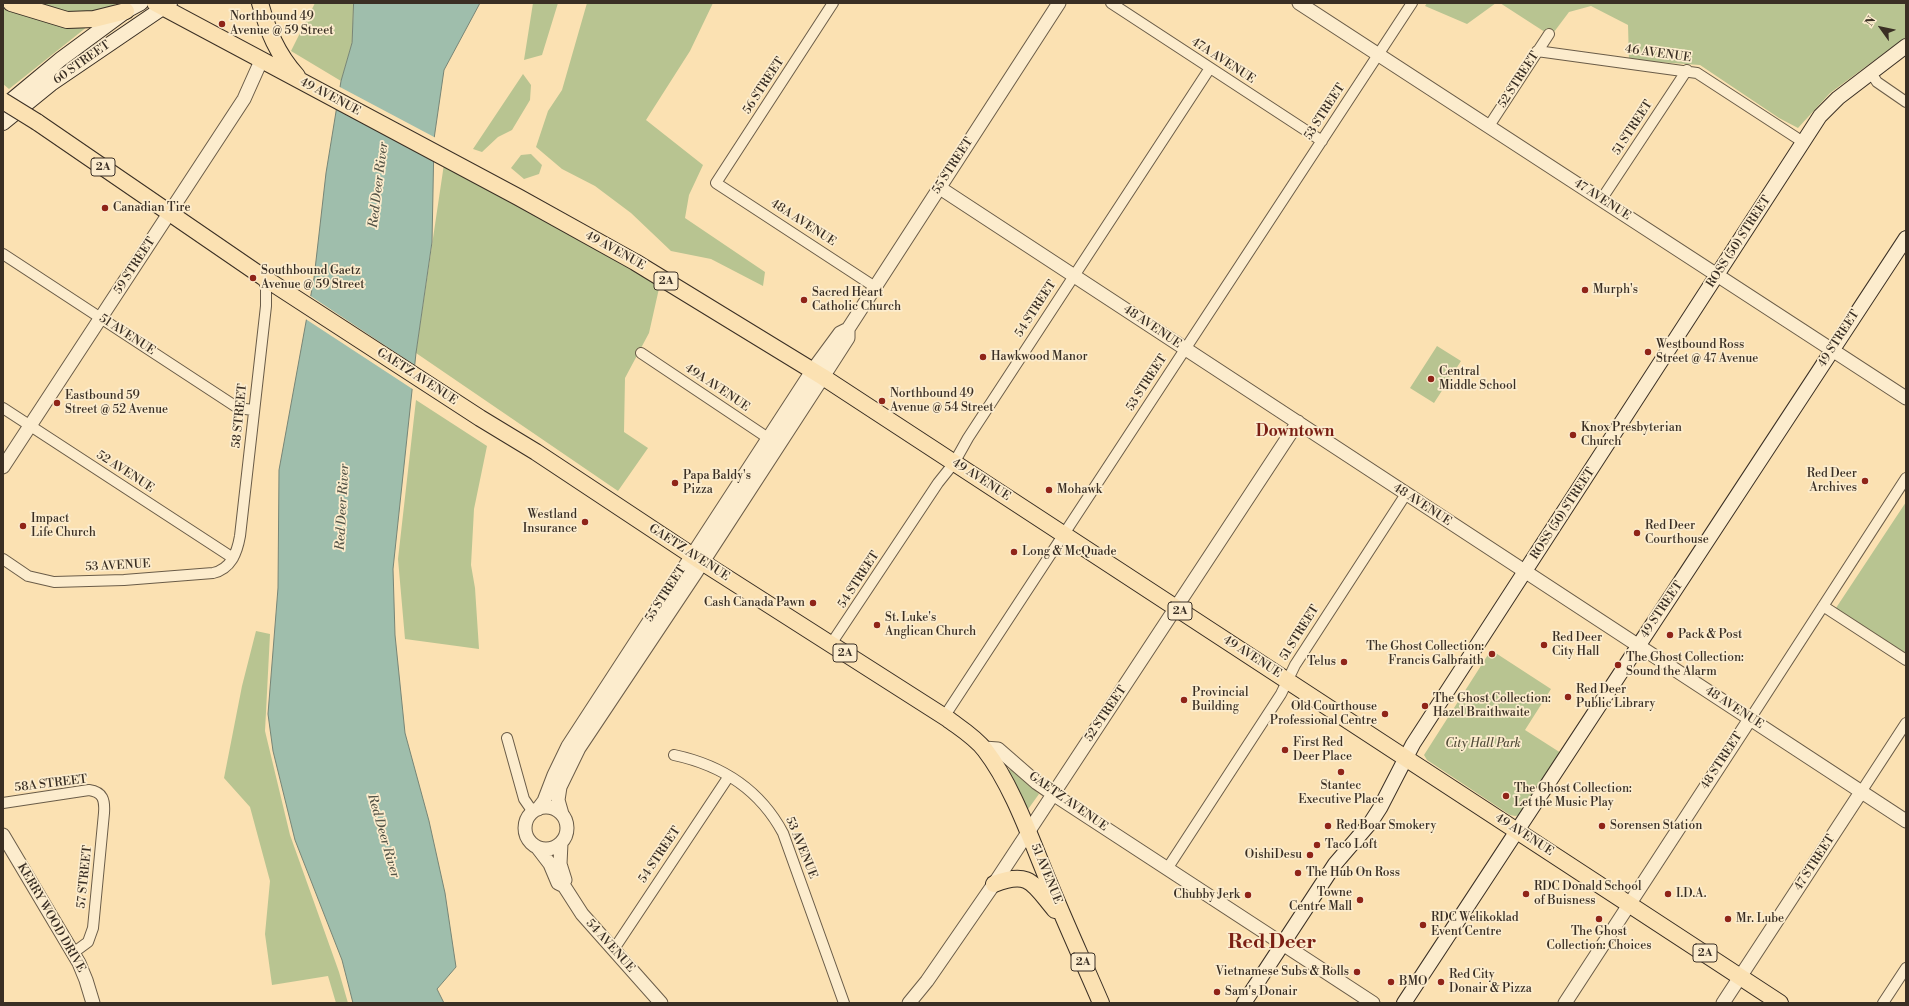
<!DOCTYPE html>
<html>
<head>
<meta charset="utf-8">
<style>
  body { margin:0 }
  #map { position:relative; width:1909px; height:1006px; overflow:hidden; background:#fbe1b2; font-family:"Libre Bodoni",serif }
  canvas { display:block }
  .frame { position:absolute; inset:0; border:4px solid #3a2f24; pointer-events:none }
  .north { position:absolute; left:1861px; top:8px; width:40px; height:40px; -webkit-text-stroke:3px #fceccd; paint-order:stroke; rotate:303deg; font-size:11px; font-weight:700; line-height:16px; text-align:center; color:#3a2f24 }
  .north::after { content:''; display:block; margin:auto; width:14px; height:18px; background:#3a2f24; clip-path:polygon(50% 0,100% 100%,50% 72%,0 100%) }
</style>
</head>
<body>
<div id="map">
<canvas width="1909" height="1006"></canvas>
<div class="frame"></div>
<div class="north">N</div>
</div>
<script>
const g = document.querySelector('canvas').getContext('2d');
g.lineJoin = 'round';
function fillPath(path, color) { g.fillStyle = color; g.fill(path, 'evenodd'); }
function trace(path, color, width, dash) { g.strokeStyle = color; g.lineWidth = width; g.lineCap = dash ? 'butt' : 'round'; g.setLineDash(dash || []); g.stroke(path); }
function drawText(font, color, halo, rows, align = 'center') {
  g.font = font + ' "Libre Bodoni",serif'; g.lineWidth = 3.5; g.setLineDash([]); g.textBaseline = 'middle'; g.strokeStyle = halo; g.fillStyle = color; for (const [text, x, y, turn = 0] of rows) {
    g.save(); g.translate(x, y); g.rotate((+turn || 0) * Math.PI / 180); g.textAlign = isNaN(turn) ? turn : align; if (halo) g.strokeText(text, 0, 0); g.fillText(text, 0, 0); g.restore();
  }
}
const green = new Path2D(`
  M3 3H117L9 89 3 84Z
  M315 3H354L352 43 341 81 291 51Z
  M533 3H558L542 55 524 60Z
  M587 3H713L690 51 646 120 703 165 689 195 685 218 765 272 763 286 711 259 671 251 631 213 595 186 562 169 536 147 548 111 562 90Z
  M1427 3H1496L1467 24 1425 6Z
  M1500 3H1906V37L1830 93 1798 128 1779 118 1700 65 1629 60 1628 25 1591 6 1569 12 1551 36Z
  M523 74 531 85 530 100 512 130 498 137 482 152 473 149Z
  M531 154 542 165 539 174 524 179 511 168 521 155Z
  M444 164 660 284 649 333 625 378 624 432 648 448 618 491 416 353Z
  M1437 346 1461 361 1434 403 1410 388Z
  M416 400 487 446 474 509 471 565 475 588 479 649 405 639 398 559Z
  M1906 502V654L1836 608Z
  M256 631 270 634 265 731 290 835 339 972 348 1003H336L328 976 272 985 265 934 270 881 250 807 224 778 242 686Z
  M1491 650 1551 689 1525 730 1561 753 1521 815 1515 816 1510 815 1427 760 1424 755Z
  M1013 769 1039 794 1026 812 1007 770Z`);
const water = new Path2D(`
  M354 3H480L444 70 434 139 432 242 416 353 393 569 395 635 405 733 429 821 445 893 456 967 437 989 444 1003H353L342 960 295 840 273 751 268 714 278 588 279 470 314 278 326 173 341 81 352 43Z`);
const pier = new Path2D(`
  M338 86 436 138 435 160 335 107Z
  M309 295 416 366 414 390 304 318Z`);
const minor = new Path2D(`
  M833 3 716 183 875 287
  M1111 3 1322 141
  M1537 51 1697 73 1803 142
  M1871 73 1877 82 1906 102
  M1489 126 1549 34
  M1601 200 1687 70
  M3 254 238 408 253 410
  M641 353 774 442
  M3 408 233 558
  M3 559 28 576 54 582 124 580 213 573C231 569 237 553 240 536L266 306V289L263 277
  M1823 606 1906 660
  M831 644 938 483 954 463 968 438 1210 68
  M944 717 1412 3
  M1750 719 1906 478
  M507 738 524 799 533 812
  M674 755C721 765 760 790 783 833L844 1003
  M1861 792 1906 723
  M3 803 89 790C103 792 105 800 104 813L93 928 88 942 73 953
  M1167 869 1281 694 1295 665 1406 494
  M614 949 729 776
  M1883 1003 1906 968`);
const tertiary = new Path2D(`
  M1299 3 1906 398
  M940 188 1906 821
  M3 467 244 99 261 61
  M984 748 998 749 1037 783 1053 794 1373 1003
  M525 828a21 21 0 1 1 42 0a21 21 0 1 1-42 0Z
  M538 809 544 801 554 775 568 746 812 371 840 333 848 329 1059 3
  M562 814 558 800 560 787 579 748 695 574 823 377 848 338V329
  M3 835 79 963 86 980 93 1003
  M561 843 560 864 565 880
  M537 847 550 864 558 883 564 886 582 914 661 1003
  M909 1003 927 981 994 884 1298 422
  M1565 1003 1750 719
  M1723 1003 1861 792`);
const secondary = new Path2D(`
  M3 107 61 59 126 11 141 3
  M3 123 51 84 170 3
  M1244 1003 1335 864 1371 822 1380 808 1413 744 1820 116 1838 98 1906 46
  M1404 1003 1906 238`);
const primary = new Path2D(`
  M11 3 67 20 94 19 126 11
  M155 3 518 197 635 262 823 377 1780 1003
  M260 3C268 31 277 54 297 76
  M37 122 263 277 480 418 536 452 702 562 948 719C960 728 975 737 985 750 1012 785 1030 837 1047 878 1064 920 1083 961 1101 1003
  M994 884C1030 870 1033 884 1055 910`);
const primaryBridge = new Path2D(`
  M3 101 37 122`);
const markers = [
  [222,24,4,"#8f2418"],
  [105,208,4,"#8f2418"],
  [253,278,4,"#8f2418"],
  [1585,290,4,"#8f2418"],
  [804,300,4,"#8f2418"],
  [1648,352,4,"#8f2418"],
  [983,357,4,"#8f2418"],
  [1431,379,4,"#8f2418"],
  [882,401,4,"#8f2418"],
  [57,403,4,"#8f2418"],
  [1573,435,4,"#8f2418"],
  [1865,481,4,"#8f2418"],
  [675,483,4,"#8f2418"],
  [1049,490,4,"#8f2418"],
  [585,522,4,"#8f2418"],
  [23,526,4,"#8f2418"],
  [1637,533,4,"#8f2418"],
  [1014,552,4,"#8f2418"],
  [813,603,4,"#8f2418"],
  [877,625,4,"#8f2418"],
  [1670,635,4,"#8f2418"],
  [1544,645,4,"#8f2418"],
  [1492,654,4,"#8f2418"],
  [1344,662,4,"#8f2418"],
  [1618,665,4,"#8f2418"],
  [1568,697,4,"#8f2418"],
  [1184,700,4,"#8f2418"],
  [1425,706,4,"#8f2418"],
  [1385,714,4,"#8f2418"],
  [1285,750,4,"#8f2418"],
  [1341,772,4,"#8f2418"],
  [1506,796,4,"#8f2418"],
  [1328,826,4,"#8f2418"],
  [1602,826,4,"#8f2418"],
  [1317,845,4,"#8f2418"],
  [1310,855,4,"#8f2418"],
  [1298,873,4,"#8f2418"],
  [1526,894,4,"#8f2418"],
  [1668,894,4,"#8f2418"],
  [1248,895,4,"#8f2418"],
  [1360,900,4,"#8f2418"],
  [1599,919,4,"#8f2418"],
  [1728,919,4,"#8f2418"],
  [1423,925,4,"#8f2418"],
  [1357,972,4,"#8f2418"],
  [1391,982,4,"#8f2418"],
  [1441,982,4,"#8f2418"],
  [1217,992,4,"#8f2418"]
];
const shields = [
  [103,167,24],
  [666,281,24],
  [1180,611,24],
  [845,653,24],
  [1705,953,24],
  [1083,962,24]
];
const shieldNames = [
  ["2A",103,167],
  ["2A",666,281],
  ["2A",1180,611],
  ["2A",845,653],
  ["2A",1705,953],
  ["2A",1083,962]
];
const poiNames = [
  ["Northbound 49",230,17],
  ["Avenue @ 59 Street",230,31],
  ["Canadian Tire",113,208],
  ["Southbound Gaetz",261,271],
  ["Avenue @ 59 Street",261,285],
  ["Murph's",1593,290],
  ["Sacred Heart",812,293],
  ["Catholic Church",812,307],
  ["Westbound Ross",1656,345],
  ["Street @ 47 Avenue",1656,359],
  ["Hawkwood Manor",991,357],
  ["Central",1439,372],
  ["Middle School",1439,386],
  ["Northbound 49",890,394],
  ["Avenue @ 54 Street",890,408],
  ["Eastbound 59",65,396],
  ["Street @ 52 Avenue",65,410],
  ["Knox Presbyterian",1581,428],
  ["Church",1581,442],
  ["Red Deer",1857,474,"right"],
  ["Archives",1857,488,"right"],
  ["Papa Baldy's",683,476],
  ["Pizza",683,490],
  ["Mohawk",1057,490],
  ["Westland",577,515,"right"],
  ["Insurance",577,529,"right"],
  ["Impact",31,519],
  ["Life Church",31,533],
  ["Red Deer",1645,526],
  ["Courthouse",1645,540],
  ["Long & McQuade",1022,552],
  ["Cash Canada Pawn",805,603,"right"],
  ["St. Luke's",885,618],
  ["Anglican Church",885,632],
  ["Pack & Post",1678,635],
  ["Red Deer",1552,638],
  ["City Hall",1552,652],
  ["The Ghost Collection:",1484,647,"right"],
  ["Francis Galbraith",1484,661,"right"],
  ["The Ghost Collection:",1626,658],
  ["Sound the Alarm",1626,672],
  ["Telus",1336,662,"right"],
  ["Red Deer",1576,690],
  ["Public Library",1576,704],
  ["Provincial",1192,693],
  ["Building",1192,707],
  ["The Ghost Collection:",1433,699],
  ["Hazel Braithwaite",1433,713],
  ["Old Courthouse",1377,707,"right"],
  ["Professional Centre",1377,721,"right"],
  ["First Red",1293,743],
  ["Deer Place",1293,757],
  ["Stantec",1341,786,"center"],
  ["Executive Place",1341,800,"center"],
  ["The Ghost Collection:",1514,789],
  ["Let the Music Play",1514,803],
  ["Red Boar Smokery",1336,826],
  ["Sorensen Station",1610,826],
  ["Taco Loft",1325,845],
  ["OishiDesu",1302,855,"right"],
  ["The Hub On Ross",1306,873],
  ["RDC Donald School",1534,887],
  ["of Buisness",1534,901],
  ["Towne",1352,893,"right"],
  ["Centre Mall",1352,907,"right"],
  ["I.D.A.",1676,894],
  ["Chubby Jerk",1240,895,"right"],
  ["RDC Welikoklad",1431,918],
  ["Event Centre",1431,932],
  ["Mr. Lube",1736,919],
  ["The Ghost",1599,932,"center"],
  ["Collection: Choices",1599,946,"center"],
  ["Vietnamese Subs & Rolls",1349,972,"right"],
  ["Red City",1449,975],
  ["Donair & Pizza",1449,989],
  ["BMO",1399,982],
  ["Sam's Donair",1225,992]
];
const streetNames = [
  ["46 AVENUE",1658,54,8],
  ["47A AVENUE",1223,61,33],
  ["60 STREET",82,63,-35],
  ["52 STREET",1519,80,-57],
  ["56 STREET",764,86,-57],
  ["49 AVENUE",330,97,28],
  ["53 STREET",1325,112,-57],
  ["51 STREET",1633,128,-57],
  ["55 STREET",953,166,-57],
  ["47 AVENUE",1602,200,33],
  ["48A AVENUE",803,223,33],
  ["ROSS (50) STREET",1739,242,-57],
  ["49 AVENUE",615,251,29],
  ["59 STREET",135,266,-57],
  ["54 STREET",1036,309,-57],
  ["48 AVENUE",1152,327,34],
  ["51 AVENUE",127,335,33],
  ["49 STREET",1839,339,-57],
  ["GAETZ AVENUE",417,377,33],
  ["53 STREET",1147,383,-57],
  ["49A AVENUE",717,388,34],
  ["58 STREET",240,416,-84],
  ["52 AVENUE",125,472,33],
  ["49 AVENUE",981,480,33],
  ["48 AVENUE",1422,505,33],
  ["ROSS (50) STREET",1563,514,-57],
  ["GAETZ AVENUE",689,553,33],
  ["53 AVENUE",118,566,-3],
  ["54 STREET",859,580,-57],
  ["55 STREET",666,594,-57],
  ["49 STREET",1662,610,-56],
  ["51 STREET",1300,633,-58],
  ["49 AVENUE",1252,657,33],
  ["48 AVENUE",1734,708,33],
  ["52 STREET",1106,714,-56],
  ["48 STREET",1722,761,-57],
  ["58A STREET",51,784,-7],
  ["GAETZ AVENUE",1068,802,35],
  ["49 AVENUE",1524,835,33],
  ["53 AVENUE",801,848,68],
  ["54 STREET",660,855,-56],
  ["47 STREET",1815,863,-57],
  ["51 AVENUE",1046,874,68],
  ["57 STREET",85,877,-84],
  ["KERRY WOOD DRIVE",51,918,60],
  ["54 AVENUE",610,946,48]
];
const parkNames = [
  ["City Hall Park",1483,744]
];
const waterNames = [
  ["Red Deer River",379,185,-83],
  ["Red Deer River",343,507,-87],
  ["Red Deer River",383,836,74]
];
const districtNames = [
  ["Downtown",1295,432]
];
const townNames = [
  ["Red Deer",1272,943]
];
fillPath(green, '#b8c491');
fillPath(water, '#9fbeac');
trace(water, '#778576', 1);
fillPath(pier, '#fbe1b2');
trace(minor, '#6a5c48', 12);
trace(tertiary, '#6a5c48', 15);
trace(secondary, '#3a2f24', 16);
trace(primary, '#3a2f24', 18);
trace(minor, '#fceccd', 10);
trace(tertiary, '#fceccd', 13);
trace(secondary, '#fceccd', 14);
trace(primary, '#fbe1b2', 16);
trace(primaryBridge, '#3a2f24', 18, []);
trace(primaryBridge, '#fbe1b2', 16);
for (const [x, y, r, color] of markers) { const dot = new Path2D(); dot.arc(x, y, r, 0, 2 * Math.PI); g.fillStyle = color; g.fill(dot); trace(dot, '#fceccd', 1.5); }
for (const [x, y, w] of shields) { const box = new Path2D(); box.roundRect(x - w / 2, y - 9, w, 18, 3); g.fillStyle = '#fceccd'; g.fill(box); trace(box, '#3a2f24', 1); }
drawText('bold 11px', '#3a2f24', null, shieldNames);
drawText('12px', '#3a2f24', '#fceccd', poiNames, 'left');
drawText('12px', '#3a2f24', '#fceccd', streetNames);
drawText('italic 12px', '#534d3a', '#fceccd', parkNames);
drawText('italic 13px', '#535346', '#fceccd', waterNames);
drawText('bold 16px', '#7a1f14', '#fceccd', districtNames);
drawText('bold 20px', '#7a1f14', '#fceccd', townNames);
</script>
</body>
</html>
